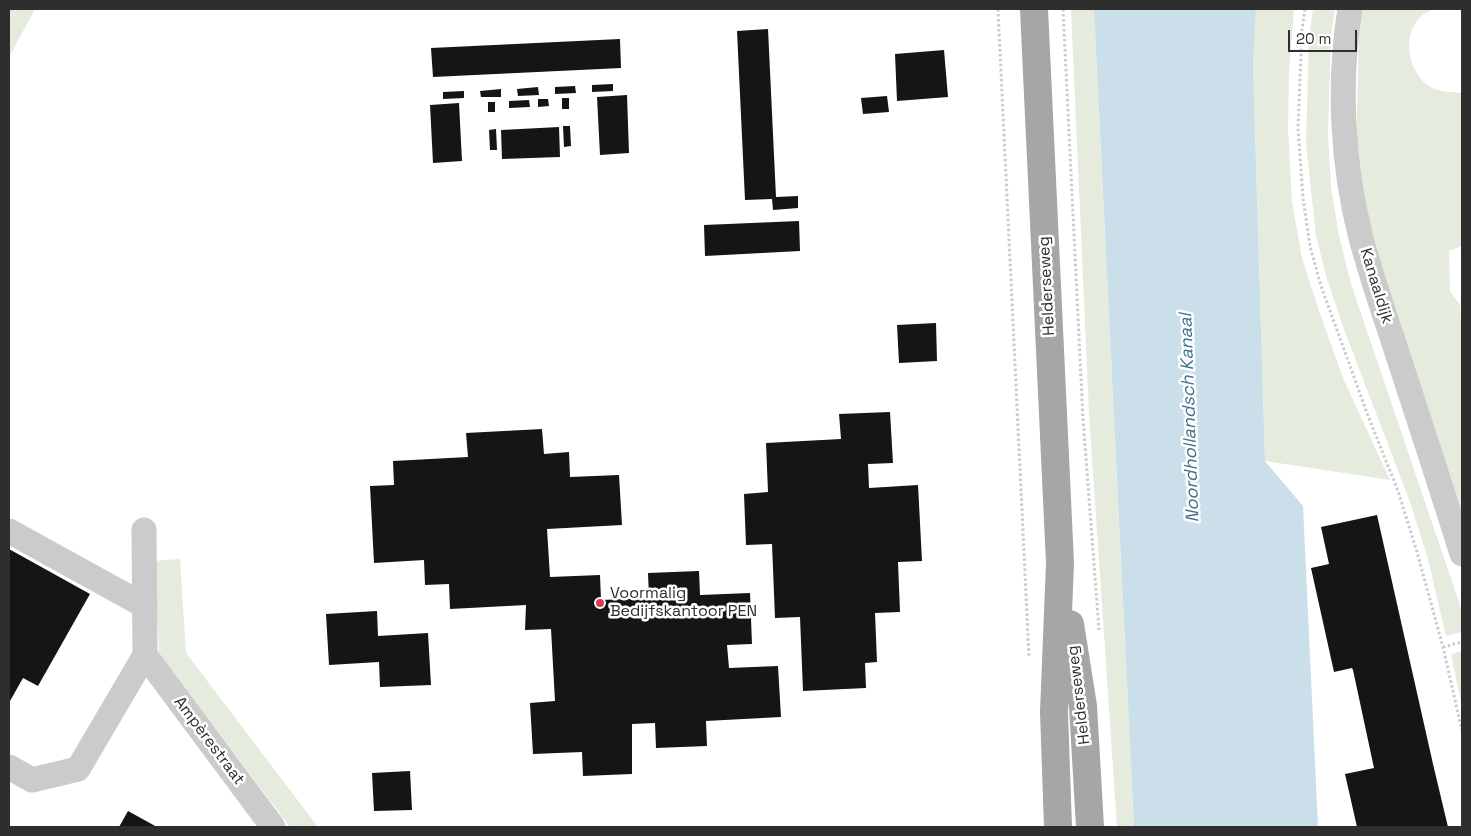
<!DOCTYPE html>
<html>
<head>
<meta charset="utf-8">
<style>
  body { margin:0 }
  #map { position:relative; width:1471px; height:836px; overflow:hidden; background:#fff; font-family:"Space Grotesk",sans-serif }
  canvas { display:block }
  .frame { position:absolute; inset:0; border:10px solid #2e2e2e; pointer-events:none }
  .scale { position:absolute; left:1288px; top:30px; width:69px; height:22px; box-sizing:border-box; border:2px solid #2e2e2e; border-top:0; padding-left:6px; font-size:15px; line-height:18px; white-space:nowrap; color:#2e2e2e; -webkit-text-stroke:4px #fff; paint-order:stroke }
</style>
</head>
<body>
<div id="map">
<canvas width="1471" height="836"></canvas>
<div class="frame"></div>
<div class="scale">20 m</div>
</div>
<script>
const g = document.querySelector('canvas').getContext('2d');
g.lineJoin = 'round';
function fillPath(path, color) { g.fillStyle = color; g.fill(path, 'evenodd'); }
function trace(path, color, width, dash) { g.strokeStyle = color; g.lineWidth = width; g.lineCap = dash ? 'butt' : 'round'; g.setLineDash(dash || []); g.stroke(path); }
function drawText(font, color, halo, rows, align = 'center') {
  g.font = font + ' "Space Grotesk",sans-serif'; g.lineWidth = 5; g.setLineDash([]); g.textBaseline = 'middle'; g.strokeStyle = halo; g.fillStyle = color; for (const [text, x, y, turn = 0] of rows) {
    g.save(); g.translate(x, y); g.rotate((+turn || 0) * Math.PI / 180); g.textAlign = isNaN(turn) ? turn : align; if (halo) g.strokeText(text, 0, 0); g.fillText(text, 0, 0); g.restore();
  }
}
const green = new Path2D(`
  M9 9H35L9 57Z
  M1071 9H1094L1134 827H1117L1089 413Z
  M1256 9H1294L1289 72 1288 129 1292 202 1302 258 1318 308 1343 378 1390 480 1265 461 1253 65Z
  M1313 9H1335L1331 35 1328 134 1331 187 1339 236 1351 284 1462 611V632L1446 636 1428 559 1410 502 1342 324 1327 279 1316 236 1306 143 1309 37Z
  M1361 9H1435C1431 10 1427 12 1424 14 1400 31 1407 74 1432 88 1441 92 1452 92 1462 93V246L1449 251 1450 291 1460 305 1462 341V512L1370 236 1356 145 1359 32Z
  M180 559 186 653 318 827H290L159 654 154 561Z
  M1462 651V707L1451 654Z`);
const water = new Path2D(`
  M1094 9H1256L1253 65 1265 461 1303 506 1318 827H1134Z`);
const building = new Path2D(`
  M768 29 776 197 798 196V208L773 210 772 199 745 200 737 31Z
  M620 39 621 68 433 77 431 48Z
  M944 50 948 97 897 101 895 54Z
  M613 84V91L592 92V85Z
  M575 86 576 93 555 94V87Z
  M538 87 539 95 518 96 517 89Z
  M501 89V97H481L480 91Z
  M464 91V98L443 99V92Z
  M627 95 629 153 600 155 597 97Z
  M887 96 889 112 863 114 861 98Z
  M562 98H569V109H562Z
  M538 99H548L549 106 538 107Z
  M529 100 530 107 509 108V101Z
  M488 102H495V112H488Z
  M459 103 462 161 433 163 430 105Z
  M563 126H570L571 146 564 147Z
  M559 127 560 157 502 159 501 130Z
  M496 129 497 150H490L489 130Z
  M799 221 800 251 705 256 704 225Z
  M936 323 937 361 899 363 897 325Z
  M890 412 893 463 868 464 869 488 918 485 922 561 898 562 900 612 875 613 877 662 865 663 866 688 803 691 800 617 775 618 772 544 746 545 744 494 768 492 766 443 841 439 839 414Z
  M542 429 544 454 569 452 570 477 619 475 622 525 547 529 550 577 600 575 601 600 649 598 648 573 699 571 700 595 750 593 752 644 727 645 729 668 778 666 781 717 706 721 707 746 656 748 655 723 632 724V774L583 776 582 752 533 754 530 703 555 701 551 629 525 630 526 605 450 609 449 584 425 585 424 560 374 563 370 486 394 485 393 461 468 457 466 433Z
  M1377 515 1433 764 1448 827H1357L1345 774 1374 768 1353 670 1352 668 1334 672 1311 568 1329 564 1321 527Z
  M9 549 90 594 38 686 23 678 10 701 9 700Z
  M377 611 378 636 428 633 431 685 380 687 379 662 329 665 326 614Z
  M410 771 412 810 374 811 372 773Z
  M128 811 157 827H119Z`);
const path = new Path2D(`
  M998 9 1029 657
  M1063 9 1083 419 1099 630
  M1305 9 1302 29 1298 129 1303 198 1310 246 1321 286 1367 413 1398 491 1417 552 1443 647 1462 731
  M1443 647 1462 642`);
const minor = new Path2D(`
  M1350 9C1338 84 1342 164 1361 238 1373 283 1389 327 1403 371 1423 432 1443 493 1462 554
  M9 531 145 606
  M145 655 273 827
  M9 767 32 780 78 769 145 655 144 530`);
const major = new Path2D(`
  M1034 9 1060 563 1054 712 1058 827
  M1070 624 1083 706 1090 827`);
const markers = [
  [600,603,5,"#dc3a4e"]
];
const streetNames = [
  ["Helderseweg",1047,286,-93],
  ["Kanaaldijk",1376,286,73],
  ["Helderseweg",1079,695,-97],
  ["Ampèrestraat",209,741,53]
];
const poiNames = [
  ["Voormalig",610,594],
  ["Bedijfskantoor PEN",610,612]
];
const waterNames = [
  ["Noordhollandsch Kanaal",1190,418,-92]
];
fillPath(green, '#e5ebdd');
fillPath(water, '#cadfea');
fillPath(building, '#151515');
trace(path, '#cbcbcb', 3, [2.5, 2.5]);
trace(minor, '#cbcbcb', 25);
trace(major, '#a6a6a6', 28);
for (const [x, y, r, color] of markers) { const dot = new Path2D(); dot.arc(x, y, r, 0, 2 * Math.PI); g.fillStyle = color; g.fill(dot); trace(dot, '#fff', 2); }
drawText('16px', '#2e2e2e', '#fff', streetNames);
drawText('16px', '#2e2e2e', '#fff', poiNames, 'left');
drawText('italic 18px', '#41738c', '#fff', waterNames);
</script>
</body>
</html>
